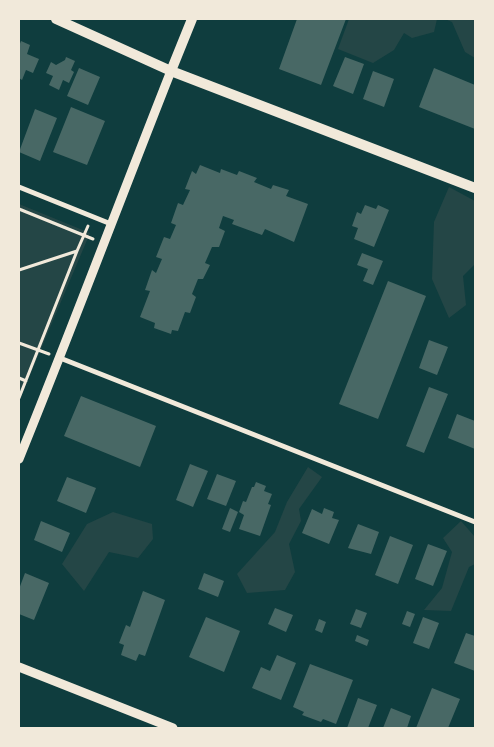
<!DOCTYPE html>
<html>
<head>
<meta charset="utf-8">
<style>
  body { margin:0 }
  #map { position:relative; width:494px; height:747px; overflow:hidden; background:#0f3d3e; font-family:"Source Serif 4",serif }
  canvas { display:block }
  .frame { position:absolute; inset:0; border:20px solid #f1e9da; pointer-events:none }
</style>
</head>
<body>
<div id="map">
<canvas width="494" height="747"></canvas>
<div class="frame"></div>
</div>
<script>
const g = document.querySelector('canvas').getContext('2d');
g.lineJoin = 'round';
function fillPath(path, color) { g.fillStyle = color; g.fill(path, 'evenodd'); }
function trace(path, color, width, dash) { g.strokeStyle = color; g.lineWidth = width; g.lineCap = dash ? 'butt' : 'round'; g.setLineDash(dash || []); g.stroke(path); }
const green = new Path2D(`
  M349 19H437L434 32 412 38 404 33 394 50 373 63 338 49Z
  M445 19H475V58L465 52 452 22Z
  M449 187 475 201V264L463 276 466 305 449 318 432 279 434 222Z
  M19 204 90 233 19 401Z
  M308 467 322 477 299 509 301 521 289 544 295 572 285 590 247 593 237 574 275 532 287 502Z
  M113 512 152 524 153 539 138 558 109 552 84 591 62 564 87 524Z
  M461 521 475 537V564L469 567 451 611 424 610 442 588 452 552 443 538Z`);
const building = new Path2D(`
  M297 19H346L321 85 279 69Z
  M21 41 30 45 27 54 39 59 33 73 26 70 22 80 19 78V46Z
  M66 57 75 61 71 70 74 72 69 83 63 80 59 90 49 85 53 76 46 73 51 62 56 65 65 60Z
  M345 57 364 64 353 94 333 86Z
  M79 68 100 77 88 105 67 96Z
  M434 68 475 85V129L419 107Z
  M373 71 394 79 384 107 363 99Z
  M71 107 105 121 87 165 53 152Z
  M35 109 57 118 40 161 19 152Z
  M200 165 220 173 221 169 237 175 239 171 257 178 254 182 271 189 273 185 289 190 286 196 308 204 294 242 265 229 262 235 232 224 234 220 223 216 219 228 225 231 219 247H212L205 263 210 265 203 279H198L192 294 196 297 190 313 185 312 178 331 172 330 171 334 154 328 155 323 140 317 150 291 145 290 152 270 156 273 162 259 156 257 164 237 170 239 176 225 171 223 178 203 183 205 190 190 185 189 192 171 196 174Z
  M365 205 376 209 378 205 389 210 374 247 354 239 358 228 352 226 357 212 361 214Z
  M362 253 383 261 373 285 363 281 368 269 357 265Z
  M388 281 426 296 378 419 339 404Z
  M429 340 448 347 437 375 419 368Z
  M429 387 448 394 424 453 406 446Z
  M81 396 156 426 140 467 64 436Z
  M457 414 475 421V449L448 438Z
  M190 464 208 471 193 507 176 500Z
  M217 474 236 481 226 506 207 499Z
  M67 477 96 488 86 513 57 501Z
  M256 482 266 486 264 491 272 494 268 504 271 505 260 536 239 529 244 515 239 512 243 501 246 502 252 487H254Z
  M230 508 238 512 230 532 222 529Z
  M324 508 334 512 332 518 339 520 329 544 302 533 312 509 322 514Z
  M41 521 70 533 62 552 34 540Z
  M358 524 379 532 371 554 348 548Z
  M390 536 413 545 398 584 375 575Z
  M428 544 447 551 433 586 415 579Z
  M25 573 49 583 34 620 19 614V589Z
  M204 573 224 581 218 597 198 589Z
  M143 591 165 600 145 656 139 654 136 661 121 655 124 645 119 643 126 625 130 627Z
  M275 608 293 615 286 632 268 624Z
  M356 609 367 613 361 628 350 624Z
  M407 611 415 614 410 627 402 624Z
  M206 617 240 631 224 672 189 657Z
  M423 617 439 623 429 649 413 643Z
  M319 619 326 622 322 633 315 630Z
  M466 633 475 636V671L454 663Z
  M357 635 369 640 367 646 355 641Z
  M277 655 296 663 281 700 252 688 261 667 270 671Z
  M310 664 353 680 336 724 323 719 321 722 302 715 304 712 293 707Z
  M432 688 460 699 448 728H416Z
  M358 698 377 705 368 728H347Z
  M391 708 411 716 407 728H383Z`);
const path = new Path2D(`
  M19 209 93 239
  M77 251 88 226
  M19 270 77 251 19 398
  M19 343 49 354
  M19 378 26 381`);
const minor = new Path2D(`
  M19 187 111 224
  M60 358 475 522`);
const tertiary = new Path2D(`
  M19 459C71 331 120 200 171 71
  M19 667 173 728`);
const secondary = new Path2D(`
  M56 19 171 71 475 188
  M171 71 192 19`);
fillPath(green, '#244646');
fillPath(building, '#486865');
trace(path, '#f1e9da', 3);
trace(minor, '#f1e9da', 5);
trace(tertiary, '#f1e9da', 9);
trace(secondary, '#f1e9da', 10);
</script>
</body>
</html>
